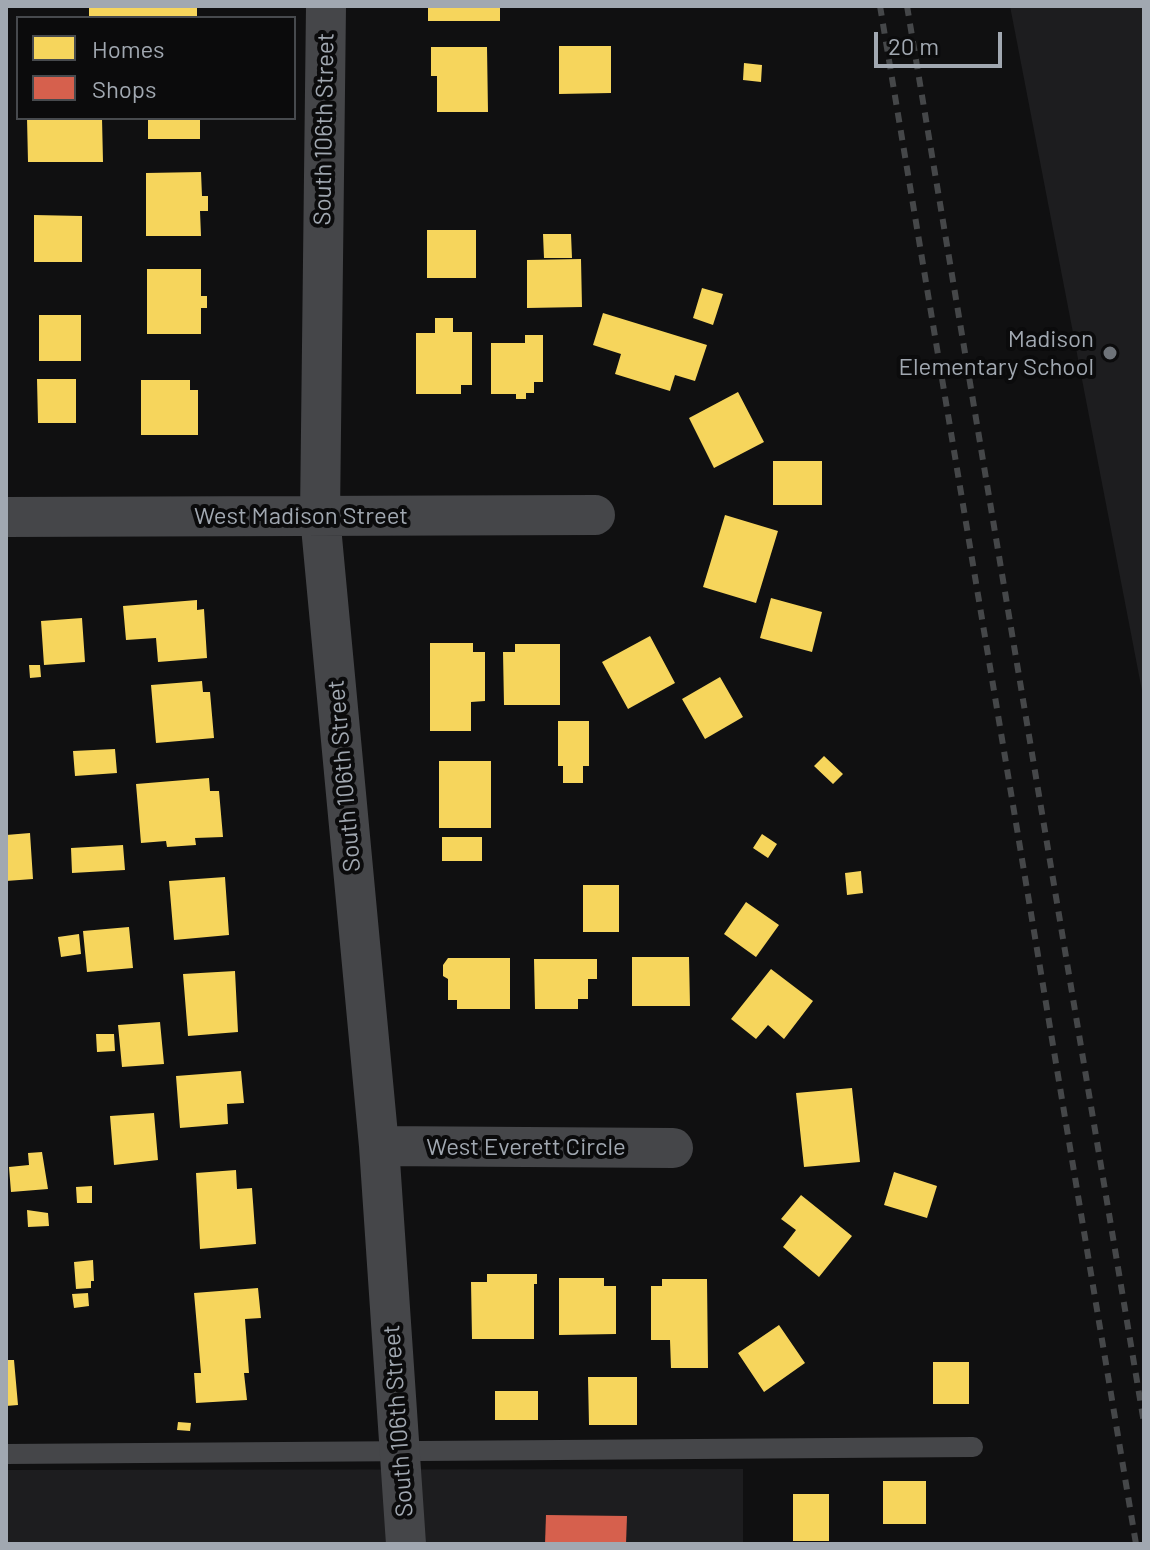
<!DOCTYPE html>
<html>
<head>
<meta charset="utf-8">
<style>
  body { margin:0 }
  #map { position:relative; width:1150px; height:1550px; overflow:hidden; background:#101011; font-family:Barlow,sans-serif }
  canvas { display:block }
  .frame { position:absolute; inset:0; border:8px solid #a1a8b1; pointer-events:none }
  .legend { position:absolute; left:16px; top:16px; width:280px; height:104px; box-sizing:border-box; background:#0b0b0c; border:2px solid #474a4e; margin:0; padding:10px 14px; list-style:none; font-size:24px; color:#a1a8b1 }
  .legend li { display:flex; align-items:center; gap:16px; height:40px }
  .legend b { width:40px; border:2px solid #474a4e }
  .scale { position:absolute; left:874px; top:32px; width:128px; height:36px; box-sizing:border-box; border:4px solid #a1a8b1; border-top:0; padding-left:10px; font-size:24px; line-height:28px; white-space:nowrap; color:#a1a8b1; -webkit-text-stroke:6px #0b0b0c; paint-order:stroke }
</style>
</head>
<body>
<div id="map">
<canvas width="1150" height="1550"></canvas>
<div class="frame"></div>
<ul class="legend">
<li><b style="height:22px;background:#f6d55c"></b>Homes</li>
<li><b style="height:22px;background:#d6604d"></b>Shops</li>
</ul>
<div class="scale">20 m</div>
</div>
<script>
const g = document.querySelector('canvas').getContext('2d');
g.lineJoin = 'round';
function fillPath(path, color) { g.fillStyle = color; g.fill(path, 'evenodd'); }
function trace(path, color, width, dash) { g.strokeStyle = color; g.lineWidth = width; g.lineCap = dash ? 'butt' : 'round'; g.setLineDash(dash || []); g.stroke(path); }
function drawText(font, color, halo, rows, align = 'center') {
  g.font = font + ' Barlow,sans-serif'; g.lineWidth = 8; g.setLineDash([]); g.textBaseline = 'middle'; g.strokeStyle = halo; g.fillStyle = color; for (const [text, x, y, turn = 0] of rows) {
    g.save(); g.translate(x, y); g.rotate((+turn || 0) * Math.PI / 180); g.textAlign = isNaN(turn) ? turn : align; if (halo) g.strokeText(text, 0, 0); g.fillText(text, 0, 0); g.restore();
  }
}
const built = new Path2D(`
  M1010 6H1144V701Z
  M743 1469V1544H6V1470Z`);
const homes = new Path2D(`
  M89 6H197V18H89Z
  M428 6H500V21H428Z
  M559 46H611V93L559 94Z
  M431 47H487L488 112H437V76H431Z
  M744 63 762 65 761 82 743 80Z
  M27 118H102L103 162H28Z
  M148 118H200V139H148Z
  M201 172 202 196H208V211H200L201 236H146V173Z
  M34 215 82 216V262H34Z
  M427 230H476V278H427Z
  M543 234H571L572 258H544Z
  M581 259 582 307 527 308V260Z
  M147 269H201V296H207V308H201V334H147Z
  M702 288 723 294 713 325 693 318Z
  M603 313 707 345 695 381 675 375 670 391 615 374 621 354 593 345Z
  M39 315H81V361H39Z
  M435 318H453V332H472V385H461V394H416V333H435Z
  M525 335H543V382H534V393H526V399H516V394H491V343H525Z
  M37 379H76V423H38Z
  M141 380H190V390H198V435H141Z
  M738 392 764 442 714 468 689 418Z
  M773 461H822V505H773Z
  M725 515 778 531 756 603 703 587Z
  M771 598 822 612 812 652 760 638Z
  M197 600V610L204 609 207 658 158 662 156 638 126 640 123 606Z
  M82 618 85 662 44 665 41 621Z
  M650 636 675 683 628 709 602 662Z
  M430 643H473V652H485V701L471 702V731H430Z
  M515 644H560V705H504L503 652H515Z
  M29 665H40L41 677 30 678Z
  M720 677 743 717 705 739 682 699Z
  M202 681 203 692H210L214 738 156 743 151 685Z
  M558 721H589V766H583V783H563V766H558Z
  M115 749 117 773 75 776 73 751Z
  M824 756 843 774 833 784 814 766Z
  M439 761H491V828H439Z
  M209 778 210 791H219L223 837 195 838 196 845 167 847 166 841 141 843 136 784Z
  M30 833 33 879 6 881V835Z
  M762 834 777 844 768 858 753 848Z
  M442 837H482V861H442Z
  M123 845 125 870 72 873 71 848Z
  M861 871 863 893 847 895 845 873Z
  M225 877 229 935 174 940 169 881Z
  M583 885H619V932H583Z
  M746 902 779 925 756 957 724 934Z
  M129 927 133 968 87 972 83 931Z
  M79 934 81 954 61 957 58 937Z
  M632 957H689L690 1006H632Z
  M448 958H510V1009H457V1000H448V979L443 976V965Z
  M534 959H597V979H588V999H578V1009H535Z
  M771 969 813 1001 784 1039 768 1025 756 1039 731 1019Z
  M235 971 238 1032 188 1036 183 974Z
  M160 1022 164 1064 122 1067 118 1025Z
  M96 1034H114L115 1051 97 1052Z
  M241 1071 244 1103 227 1104 228 1124 180 1128 176 1076Z
  M852 1088 860 1162 804 1167 796 1093Z
  M154 1113 158 1160 114 1165 110 1116Z
  M42 1152 48 1189 11 1192 9 1167 29 1165 28 1153Z
  M236 1170 237 1189 252 1188 256 1244 200 1249 196 1173Z
  M894 1172 937 1186 927 1218 884 1205Z
  M92 1186V1203H77L76 1187Z
  M801 1195 852 1236 819 1277 783 1247 796 1230 781 1219Z
  M27 1210 48 1213 49 1226 28 1227Z
  M93 1260 94 1281H91V1288L76 1289 74 1262Z
  M487 1274H537V1284H534V1339H472L471 1282H487Z
  M559 1278H604V1286H616V1334L559 1335Z
  M662 1279H707L708 1368H671L670 1340H651V1286H662Z
  M258 1288 261 1318 245 1319 249 1373H244L247 1400 196 1403 194 1373H201L194 1293Z
  M88 1293 89 1306 74 1308 72 1294Z
  M779 1325 805 1363 764 1392 738 1353Z
  M6 1360H14L18 1405 6 1406Z
  M933 1362H969V1404H933Z
  M588 1377H637V1425H589Z
  M495 1391H538V1420H495Z
  M178 1422 191 1423 190 1431 177 1430Z
  M883 1481H926V1524H883Z
  M793 1494H829V1541H793Z`);
const shops = new Path2D(`
  M546 1515 627 1516 626 1544H545Z`);
const lane = new Path2D(`
  M6 1454 973 1447`);
const street = new Path2D(`
  M326 6 320 516 379 1146 406 1544
  M6 517 595 515
  M379 1146 673 1148`);
const rail = new Path2D(`
  M880 6 1136 1544
  M907 6 1144 1423`);
const markers = [
  [1110,353,8,"#6e7379"]
];
const streetNames = [
  ["South 106th Street",324,129,-89],
  ["West Madison Street",301,516],
  ["South 106th Street",344,776,-95],
  ["West Everett Circle",526,1147],
  ["South 106th Street",398,1421,-94]
];
const poiNames = [
  ["Madison",1094,339],
  ["Elementary School",1094,367]
];
fillPath(built, '#1d1d1f');
fillPath(homes, '#f6d55c');
fillPath(shops, '#d6604d');
trace(lane, '#454649', 20);
trace(street, '#454649', 40);
trace(rail, '#454749', 6, [10, 8]);
for (const [x, y, r, color] of markers) { const dot = new Path2D(); dot.arc(x, y, r, 0, 2 * Math.PI); g.fillStyle = color; g.fill(dot); trace(dot, '#0b0b0c', 3); }
drawText('24px', '#a1a8b1', '#0b0b0c', streetNames);
drawText('24px', '#a1a8b1', '#0b0b0c', poiNames, 'right');
</script>
</body>
</html>
